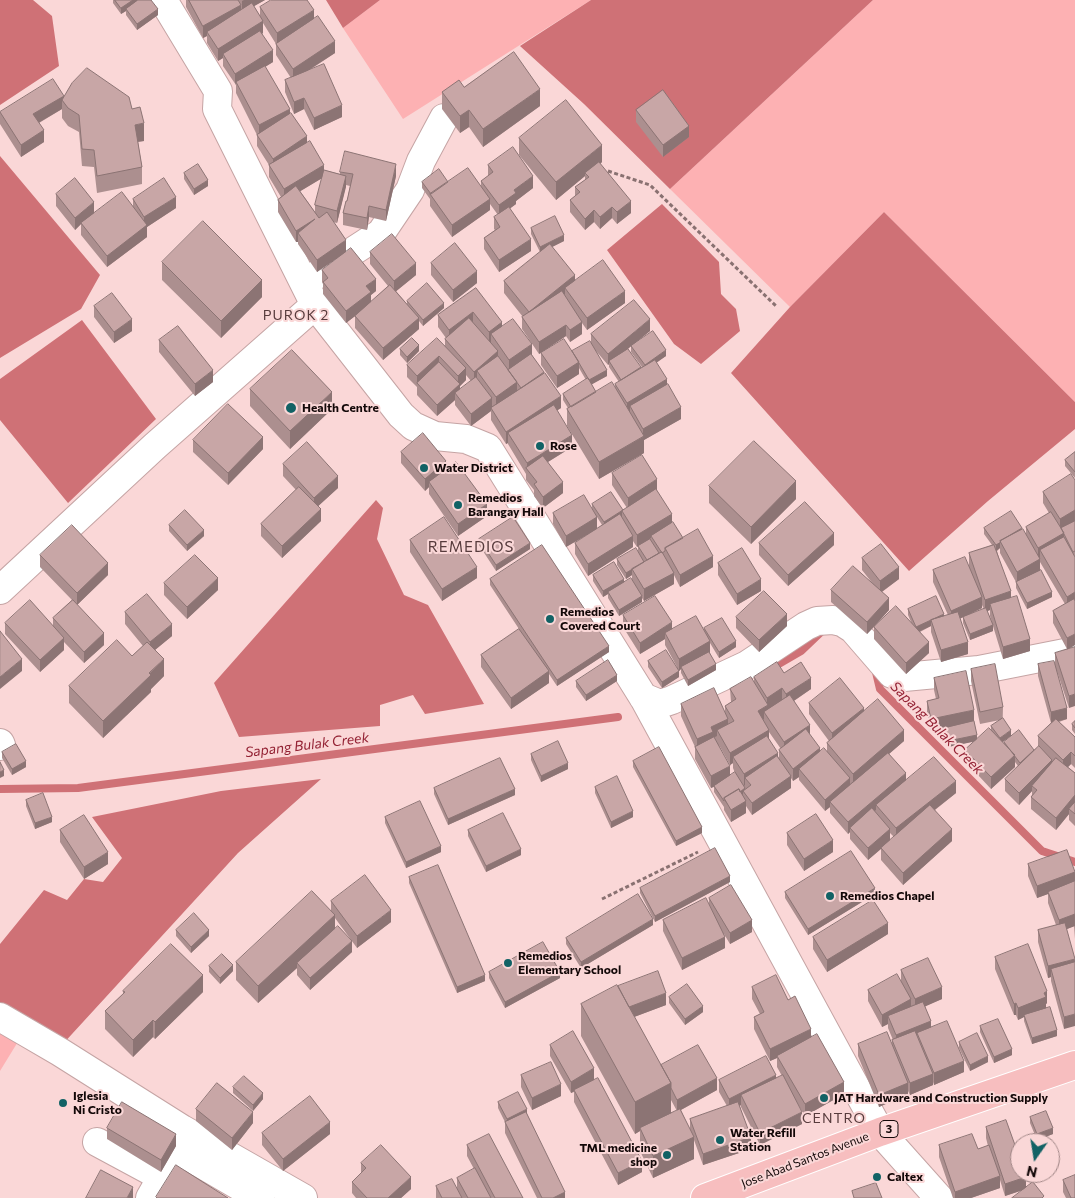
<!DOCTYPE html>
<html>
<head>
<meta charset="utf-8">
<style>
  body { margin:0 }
  #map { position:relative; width:1075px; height:1198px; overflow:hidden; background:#fad7d7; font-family:Commissioner,sans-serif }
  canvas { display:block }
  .north { position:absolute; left:1010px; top:1133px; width:50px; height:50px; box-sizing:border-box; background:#fad7d7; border:1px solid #9e8484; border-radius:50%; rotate:193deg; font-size:14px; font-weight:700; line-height:20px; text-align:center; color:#130808 }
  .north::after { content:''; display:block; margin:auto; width:18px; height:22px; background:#126265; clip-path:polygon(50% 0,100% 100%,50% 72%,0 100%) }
</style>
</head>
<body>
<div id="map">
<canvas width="1075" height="1198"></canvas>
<div class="north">N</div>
</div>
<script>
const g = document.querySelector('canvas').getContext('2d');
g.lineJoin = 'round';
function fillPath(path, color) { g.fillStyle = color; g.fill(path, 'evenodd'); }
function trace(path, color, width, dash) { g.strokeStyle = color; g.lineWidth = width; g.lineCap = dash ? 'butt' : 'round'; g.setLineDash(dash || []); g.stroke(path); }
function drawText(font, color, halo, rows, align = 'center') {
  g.font = font + ' Commissioner,sans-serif'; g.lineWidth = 4; g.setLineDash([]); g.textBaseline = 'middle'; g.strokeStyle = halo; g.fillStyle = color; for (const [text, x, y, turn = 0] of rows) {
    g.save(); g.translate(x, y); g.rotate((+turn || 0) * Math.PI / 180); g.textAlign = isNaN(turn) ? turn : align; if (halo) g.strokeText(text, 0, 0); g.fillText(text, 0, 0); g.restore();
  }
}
const green = new Path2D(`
  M380 0H591L403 119 343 28Z
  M873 0H1075V402L884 212 790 307 670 189Z
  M0 1029 19 1040 0 1071Z`);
const water = new Path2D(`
  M0 0H33L52 16 59 66 0 105Z
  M326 0H380L343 28Z
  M591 0H873L670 189 584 104 520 46Z
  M0 156 100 275 81 309 0 358Z
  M662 204 719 262 721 294 736 309 740 331 701 364 674 344 607 250Z
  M884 212 1075 402V429L988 501 909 571 731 373 790 307Z
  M82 320 156 419 68 503 0 420V379Z
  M376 500 383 508 377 539 404 595 428 605 484 704 425 714 413 695 380 705V726L239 737 214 683Z
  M321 779 238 853 61 1046 0 1010V944L44 890 67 900 84 879 103 882 122 858 92 817 221 791Z`);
const stream = new Path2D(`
  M875 668 880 689 1042 851 1075 862
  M770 669 801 651 823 630
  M0 789 78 788 618 717`);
const path = new Path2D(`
  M608 171 650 185 776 306
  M602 899 698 852`);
const minor = new Path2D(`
  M163 0 218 91 217 109 315 305 401 415 413 426 435 436 466 439 488 448 645 700 880 1132 939 1198
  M304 283 381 233 410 190 421 161 444 118
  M0 590 155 446 315 305
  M643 697 660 704 672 700 747 665 806 626 817 621 833 620 842 622 853 629 892 674 904 677 979 670 1075 651
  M0 743 1 745 0 746
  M0 1017 60 1052 182 1129 303 1198
  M97 1142 162 1177
  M150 1198 162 1177 180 1154 186 1155 260 1198`);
const highway = new Path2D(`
  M705 1198 880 1132 1075 1065`);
const wall = new Path2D(`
  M113 0H151L158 15 137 30 126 15V11L121 14 113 3Z
  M186 0H265L254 6 260 16V7L314 19 335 53 308 71 342 117 314 130 304 109 294 114 285 92V80L291 78 276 55V44L263 23V33L262 34 273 62 265 67 290 114 307 143 324 170 340 174V172L396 176 386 221 369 217 367 230 343 225V213L347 201 350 186 346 185 337 223 333 222 346 252 376 291 371 295V302L388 286 370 264V252L416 275 396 291 407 304V301L444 308 423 326 419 321V329L383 360 355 328V316L346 323 323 294V284L322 282V270L343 254 317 272 298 244V242H296L278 212V200L281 197 269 177V165L257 146V135L236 93V85L223 66V58L218 61 207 43V36L203 38 186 7ZM322 178 315 205V212L300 191Z
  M464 87 540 106 483 147 469 127 460 133 442 109V92Z
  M64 97 132 109 144 141 138 142 142 167V184L97 193 94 167 82 166 79 132 68 126 62 118V109L39 123 44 142 21 157 0 124V112Z
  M636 110 689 137 663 157 636 122Z
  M519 138 602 162 600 164 631 213 617 224 612 218 600 229 594 222 585 230 570 212V200L575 196V187L585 180V176L556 200 519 155Z
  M488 165 533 188 516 201V204L510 208 531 251 499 272 484 249V238L495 230 494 229V217L498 215 490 204V210L452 237 430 206V199L422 188V182L481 187V181L488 176Z
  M184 173 208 186 194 195 184 179Z
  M56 194 94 213 133 206V199L176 208 147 227V237L107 267 81 235V224L75 230 56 206Z
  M531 228 564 241 552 247 575 280 625 303 587 330 582 323V334L570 342 566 336 539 354 522 329V317H523L504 293V281L540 252 531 234Z
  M162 262 262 297 221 338 162 280Z
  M431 263 477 283 453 302 431 275Z
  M476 288 502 327 532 355 544 374 561 408 557 410 572 447 548 462 563 493 543 508 534 496V490L526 480V474L508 444V443L506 444 491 420V411L471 426 455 405V400L437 416 417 395V387L407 377V365L445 345V339L446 338 438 327V315ZM466 375 471 381 460 390V386L466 380Z
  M94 306 132 331 114 343 94 317Z
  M650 331 633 345 666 356 656 362 667 385 681 419 644 440V453L599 479 567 426V409L568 408 563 400V394L586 380 579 368V374L557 388 541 365V353L572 352 591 343V334ZM631 346V352L642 367 641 368 628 349ZM596 351 608 365 609 364V367L619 382 615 384V388L596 392 591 384 607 376Z
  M159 340 213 382 195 396 159 352Z
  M400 349 419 351 407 363 400 355Z
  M250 389 332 409 290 449 250 406Z
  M193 440 263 449 228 485 193 452Z
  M401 452 446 469 487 516 458 536 429 494V487L425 491 401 463Z
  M1075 452V478L1065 466V460Z
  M283 464 338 488 318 506 321 521 282 558 261 536V524L296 490 283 476Z
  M612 473 657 491 672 523 683 538 713 567 680 587 674 575V584L644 601 642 598V602L619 616 608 598V594L603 597 593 581V575L624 582 632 581V575L626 579 617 565V559L638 552V546L637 547 633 541V547L588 576 575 554V543L597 529 566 547 553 524V513L592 509V504L623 510 627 508 612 485ZM597 517 602 525 597 529Z
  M1075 480V645L1068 649 1075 647 1069 708 1057 671 1067 719 1059 722 1075 737V768L1071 764 1068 767 1075 773V826L1069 820V814L1056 830 1031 809V797L1032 795V791L1019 805 1005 791V779L1018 766 1015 762V767L991 789 965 761V750L975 741 948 747 945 733V728L931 731 927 713V701L936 699 934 690V678L974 721 977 739 991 730V726L1000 720 980 724 971 681V669L1003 707 1002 742 1004 743V742L1034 750 1038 747V736L1051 723 1038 676V664H1055V653L1067 649 1053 623V611L1065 604 1040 562V559V571L1052 597 1027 609 1016 588V582L1000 553V548L997 551 1011 598 1030 651 1003 659 993 626V631L970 640 963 623V617L960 618 968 654 941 662 931 632V626L920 632 929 653 906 674 874 639V627L867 634 831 602V590L873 584 862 570V558L899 579 882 592 889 610 875 626 911 622 908 615V609L944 616 948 615 933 582V570L969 565V553L992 545 984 534V528L1022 529 1026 535V527L1049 513 1043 503V492ZM982 605 984 609 970 614 982 608ZM990 610V616L992 622 987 611Z
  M709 486 796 499 751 544 709 503Z
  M169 525 204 536 187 551 169 531Z
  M479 539 530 549 496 571 479 545Z
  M410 540 477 578 442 601 410 552Z
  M759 543 834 545 788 586 759 555Z
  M40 555 108 575 77 605 104 645 84 663 64 642V650L40 672 5 634V623L53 626V618L72 600 40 567Z
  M718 563 761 591 737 605 718 575Z
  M490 579 609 652 557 686 549 674V683L511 709 481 667V655L519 629 490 585Z
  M164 583 218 590 187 619 164 595Z
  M125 612 172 636 155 650 164 676 151 689V692L103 738 69 703V686L132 656 143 646 125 624Z
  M623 615 672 630 704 632V628L736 647 719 658 710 643V653L716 670 688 686 681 673V669L679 671V677L662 688 648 667V661L677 667 665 645V639L640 654 623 627Z
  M736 617 787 626 759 652 736 628Z
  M784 673 811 689 794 701 810 735 820 751H827V743L829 741 809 714V703L864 710 904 741 889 754 906 781 956 793 935 810 952 841 903 885 881 860V849L868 860 850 839V832L848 834 830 813V807L825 811 799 780V777L793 781 791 778V788L752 815 746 806V813L731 822 724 810V807L714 792V787L711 788 695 759V747L681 716V704L725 711V706L731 702 730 689 754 681V677ZM769 732 781 749 779 750V758L769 739ZM719 745 730 765 733 763V768L735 773 730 776ZM890 833 894 837 890 840Z
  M576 681H617L586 701 576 687Z
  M1075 721V734L1072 730V724Z
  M2 752 26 767 12 775 2 758Z
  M531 754 568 769 541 782 531 760Z
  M633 761 702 833 676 846 633 767Z
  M595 787 633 817 611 828 595 793Z
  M434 788 515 795 448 825 434 794Z
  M26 800 52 822 35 829 26 806Z
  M385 817 441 852 406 868 385 823Z
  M60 830 108 864 84 879 60 842Z
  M468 830 521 855 486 872 468 836Z
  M787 833 833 852 804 871 787 845Z
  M1028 864 1075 872V939L1074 926 1067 929 1064 1029 1051 981V977L1048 978 1038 942V930L1056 925 1048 903V894L1037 898 1028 876Z
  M409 877 485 981 457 993 409 883Z
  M730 882 655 922 640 893V888Z
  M785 892 875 894 808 935 785 898Z
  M709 898 752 932 730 944 724 934 725 948 682 970 663 931V920L709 904Z
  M331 901 391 922 357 948 335 918V929L352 952 310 990 297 975V968L258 1003 236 980V962L331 910Z
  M653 925 581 968 566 944V938Z
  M176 930 209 936 191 953 176 936Z
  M888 934 827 972 813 949V937Z
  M995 957 1047 1003 1046 1004V1008L1057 1036 1032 1044 1024 1021V1017L1018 1020 1016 1015H1014L995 969Z
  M209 966 233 971 220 984 209 972Z
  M901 970 942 999 925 1006 931 1027 964 1072 934 1085 933 1082V1085L910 1095 908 1091V1094L879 1107 858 1056V1044H892V1040H893L888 1028V1024L882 1027 868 1001V990L901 982Z
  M489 972 560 978 505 1008 489 978Z
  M618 986 666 1005 634 1017 661 1065 717 1090 681 1110 690 1130V1119L727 1106 719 1092V1080L776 1078 782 1076 777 1067V1058L770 1061 754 1029V1017L760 1014 752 999V987L788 1000 811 1037 844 1094 805 1116 797 1103 802 1124 760 1145 741 1107V1105L740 1106 751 1149 703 1165 694 1140V1159L653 1178 640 1151V1131L635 1134 581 1036V1004ZM671 1100 677 1111 671 1113Z
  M123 991 203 992 155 1039 153 1037 133 1057 105 1029V1011L123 994Z
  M669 997 703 1012 685 1025 669 1003Z
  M980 1026 1012 1055 994 1063 980 1032Z
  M959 1042 988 1062 970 1071 959 1048Z
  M550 1045 594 1080 642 1172 618 1185 574 1102V1092L571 1093 550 1056Z
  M521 1075 561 1096 532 1110 521 1087Z
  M233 1087 263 1099 253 1111 233 1093Z
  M498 1102 527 1114 565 1198H537L505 1133V1122L498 1108Z
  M196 1109 253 1123 232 1150 196 1121Z
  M1030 1117 1053 1134 1037 1140 1030 1123Z
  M986 1127 1026 1187 1044 1198 1023 1190 1005 1196 1000 1180V1188L971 1198H953L939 1157V1145L978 1149 988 1146 986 1138Z
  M107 1128 176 1146 161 1172 107 1139Z
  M262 1133 330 1134 283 1171 262 1145Z
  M467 1145 523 1198H436V1186L457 1188V1178L474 1169 467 1156Z
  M361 1163 411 1189 401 1198H356L352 1193V1182L361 1173Z
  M1063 1180 1075 1198H1066L1063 1192Z`);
const shadedWall = new Path2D(`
  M133 0H142L126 9V11L121 14V8Z
  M244 0H265L242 13V1Z
  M241 5V17L207 32V36L203 38V26Z
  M158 9V15L137 30V24Z
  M314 10V22L277 45V33Z
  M263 21V33L225 57 223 54V58L218 61V49Z
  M335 41V53L293 80V69Z
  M273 50V62L237 84 236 82 235 85V74Z
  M540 89V106L483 147V129Z
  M64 96V103L62 100V109L33 126V114Z
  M304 98V109L294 114V102Z
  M342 105V117L314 130V118Z
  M290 109V121L259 137V125Z
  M469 110V127L460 133V116Z
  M144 123V141L135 142V125Z
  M689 126V137L663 157V145Z
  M44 130V142L21 157V145Z
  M307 136V148L273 170V159Z
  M602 145V162L587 175 585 173V176L556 200V182Z
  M396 164V176L386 221V210Z
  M324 165V177L284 201V189Z
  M346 176V187L337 223V211Z
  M533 176V188L516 201V204L499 217V205L514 190Z
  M208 180V186L194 195V189Z
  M176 197V208L147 227V237L107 267V256L144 227V217Z
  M490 199V210L452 237V225Z
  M631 201V213L617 224V212Z
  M94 202V214L81 223V224L75 230V218Z
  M369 206V217L367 230V218Z
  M612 207V218L600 229V217Z
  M594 210V222L585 230V219Z
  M315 219 298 233V242H296V231Z
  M564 235V241L540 253V247Z
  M531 239V251L499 272V260Z
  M346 240V252L317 272V260Z
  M416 263V275L394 293V281Z
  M477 271V283L453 302V290Z
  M575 275V286L565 288V294L529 324V312Z
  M376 279V291L371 295V304L346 323V311L366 286Z
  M262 280V297L221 338V321Z
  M625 291V303L587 330V318Z
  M444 303V308L423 326V320Z
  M473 312V323L449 341V330Z
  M419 318V329L383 360V348Z
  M132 319V331L114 343V332Z
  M650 319V331L610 363 609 361V364L608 365V354Z
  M502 322V334H491V342L489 343V332Z
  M582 322V334L570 342V330Z
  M566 325V336L539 354V342Z
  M532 344V356L509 371V360Z
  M419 345V351L407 363V357Z
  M666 350V356L645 371V365Z
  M498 351V363L477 371V381L474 384V372Z
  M439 356V367L417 383V376Z
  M579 362V374L557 388V376Z
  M466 368V380L460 386V395L455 393V400L437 416V405L458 385V376Z
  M213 370V382L195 396V384Z
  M607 370V376L589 386V380Z
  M667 379V391L630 406V413L627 415V403Z
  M517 382V394L496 408V397Z
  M332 392V409L290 449V431Z
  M561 396V408L512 440 508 433V443L506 444V432Z
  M492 398V410L491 408V411L471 426V414Z
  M681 407V419L644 440V453L599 479V462L643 437V429Z
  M572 435V447L530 473 527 469V463Z
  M263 437V449L228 485V473Z
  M446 461V472L429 482V487L425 491V479Z
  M338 476V488L314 510V498Z
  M657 479V491L628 509V498Z
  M796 481V499L751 544V527Z
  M563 482V493L543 508V497Z
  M487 504V516L458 536V524Z
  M321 509V521L282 558V546Z
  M1075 510V522L1060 529V519Z
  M622 511V517L604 528V522Z
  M672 514V525L651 536V538L637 547V535Z
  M597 517V529L566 547V536Z
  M204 530V536L187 551V545Z
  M834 533V545L788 586V575Z
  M1064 533V545L1040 550V559L1038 560V548Z
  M633 536V547L588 576V564Z
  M1000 542V548L996 551V545Z
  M530 543V549L496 571V565Z
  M713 556V567L680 587V575Z
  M1040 559V571L1017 583V572Z
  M108 563V575L77 605V593Z
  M477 567V578L442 601V589Z
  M899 567V579L880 593V581Z
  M632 569V575L626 579V573Z
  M674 573V584L644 601V589Z
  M218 578V590L187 619V607Z
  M624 579V585L608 592V594L603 597V591Z
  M761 579V591L737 605V594Z
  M1011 591V603L990 604V610L985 612V600Z
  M1052 592V597L1027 609V603Z
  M1075 592V604L1067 609V597Z
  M642 596V602L619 616V610Z
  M982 597V608L951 623V611Z
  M889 598V610L867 634V622Z
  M787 614V626L759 652V640Z
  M944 614V620H931V626L916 633V627Z
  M672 622V634L665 633V639L640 654V643Z
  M172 624V636L150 654V642Z
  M993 625V631L970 640V634Z
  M104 633V645L84 663V652Z
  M1075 634V645L1067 650V638Z
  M64 638V650L40 672V660Z
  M1030 639V651L1003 659V647Z
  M710 641V653L681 667V669L679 671V659Z
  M736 641V647L719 658V652Z
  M929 642V653L906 674V663Z
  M968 642V654L941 662V650Z
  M609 646V652L557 686V680Z
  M22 659V671L0 689V677Z
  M164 659V676L151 689V692L103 738V721Z
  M716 664V670L688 686V680Z
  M549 671V683L511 709V698Z
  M679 671V677L662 688V682Z
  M617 675V681L586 701V695Z
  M811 678V689L786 706V694Z
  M782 688V700L764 712V719L758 723V711L767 706V698Z
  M1075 694V706L1069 708V696Z
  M864 708V720L832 745V733Z
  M1067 708V719L1051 723V712Z
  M974 710V721L931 731V719Z
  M728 719V731L717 730V736L713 738 697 751V739L711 727Z
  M810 725V737L784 754V742Z
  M769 730V742L733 757V763L730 765V753Z
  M904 730V741L853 785V774Z
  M1011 730V736L1000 744V738Z
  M977 735V741L948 747V741Z
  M820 748V760L799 769V777L793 781V769Z
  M1071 752V764L1063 772V760Z
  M778 753V765L745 778V785L744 786V774Z
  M1015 755V767L991 789V777Z
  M1052 760V771L1032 786V791L1019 805V793Z
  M26 761V767L12 775V769Z
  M568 763V769L541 782V776Z
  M730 766V778L711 788V776Z
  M4 770V776L0 778V772Z
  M906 773V785L876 805V810L852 830 850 828V832L848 834V822Z
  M791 776V788L752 815V803Z
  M850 778V790L830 802V807L825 811V800Z
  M956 781V793L896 840V828Z
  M745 788V794L743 791V795L728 805 725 801Z
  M515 789V795L448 825V819Z
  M1075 795V807L1069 809V814L1056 830V818Z
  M746 801V813L731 822V810Z
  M633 811V817L611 828V822Z
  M52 817V822L35 829V823Z
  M702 827V833L676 846V841Z
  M890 829V841L868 860V848Z
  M952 829V841L903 885V873Z
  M833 840V852L804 871V859Z
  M441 846V852L406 868V862Z
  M521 849V855L486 872V866Z
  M108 852V864L84 879V867Z
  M1075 872V884L1048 892V894L1037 898V886Z
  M730 876V882L655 922V916Z
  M875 888V894L808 935V929Z
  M391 910V922L357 948V936Z
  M1075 914V926L1059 932V920Z
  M335 915V932L297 963V968L258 1003V986Z
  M653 919V925L581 968V962Z
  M752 920V932L730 944V933Z
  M888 923V934L827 972V960Z
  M209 930V936L191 953V947Z
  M725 937V948L682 970V958Z
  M352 941V952L310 990V978Z
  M1075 959V971L1051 969V977L1048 978V966Z
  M233 965V971L220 984V978Z
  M560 972V978L505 1008V1002Z
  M203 975V992L155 1039V1022Z
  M485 975V981L457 993V987Z
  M942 987V999L915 1011V999Z
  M1047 991V1003L1046 1004V1009L1024 1015V1017L1018 1020V1008Z
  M666 993V1005L626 1020V1008Z
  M911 999V1011L888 1016V1024L882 1027V1015Z
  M1016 1003V1015H1014V1004Z
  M703 1006V1012L685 1025V1019Z
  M1075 1014V1026L1064 1029V1017Z
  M153 1020V1037L133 1057V1040Z
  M931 1021V1033H917V1038L896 1047V1035Z
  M811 1029V1041L777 1056V1058L770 1061V1049Z
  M1057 1030V1036L1032 1044V1038Z
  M1012 1049V1055L994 1063V1057Z
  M988 1056V1062L970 1071V1065Z
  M964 1061V1072L934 1085V1073Z
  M594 1068V1080L571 1093V1082Z
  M933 1074V1085L910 1095V1083Z
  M776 1075V1087L741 1095V1105L729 1111V1099Z
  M717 1078V1090L677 1112V1100Z
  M844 1082V1094L805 1116V1104Z
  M671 1083V1114L640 1128V1131L635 1134V1102Z
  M908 1083V1094L879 1107V1095Z
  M561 1084V1096L532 1110V1098Z
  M263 1093V1099L253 1111V1105Z
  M527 1109V1115L507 1125V1119Z
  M253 1112V1123L232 1150V1138Z
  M802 1112V1124L760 1145V1133Z
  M330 1122V1134L283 1171V1159Z
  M1053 1128V1134L1037 1140V1134Z
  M176 1134V1146L161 1172V1160Z
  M694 1137V1159L653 1178V1156Z
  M751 1137V1149L703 1165V1154Z
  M642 1161V1172L618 1185V1173Z
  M1000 1176V1188L971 1198H955V1192Z
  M411 1177V1189L401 1198H388Z
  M1026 1177V1189L1005 1196V1184Z
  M133 1187V1198H127Z
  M565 1192V1198H553Z`);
const building = new Path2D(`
  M115 0H133L121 8Z
  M138 0H151L158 9 137 24 126 9Z
  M189 0H238L241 5 203 26Z
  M271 0H307L314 10 277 33 260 7Z
  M252 3 263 21 218 49 207 32Z
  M318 16 335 41 293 69 276 44Z
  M260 31 273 50 235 74 223 54Z
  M514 52 540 89 483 129 469 110 460 116 442 92 459 80 464 87Z
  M324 64 342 105 314 118 304 98 294 102 285 80Z
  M265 66 290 109 259 125 236 82Z
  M87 68 129 97 132 109 140 107 144 123 135 125 142 167 97 176 94 150 82 149 79 115 68 108 62 100 72 83Z
  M53 79 64 96 33 114 44 130 21 145 0 112Z
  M663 90 689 126 663 145 636 110Z
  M566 100 602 145 556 182 519 138Z
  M291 113 307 136 273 159 257 135Z
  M310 141 324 165 284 189 269 165Z
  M513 147 533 176 514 190 516 193 499 205 481 181 493 172 488 165Z
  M345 151 396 164 386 210 369 206 367 218 343 213 346 201H347L353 174 340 172Z
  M599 162 631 201 617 212 612 207 600 217 594 210 585 219 570 200 580 192 575 187 589 177 585 173Z
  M198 164 208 180 194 189 184 173Z
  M468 168 490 199 452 225 430 194Z
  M439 169 448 182 431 194 422 182Z
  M324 170 346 176 337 211 315 205Z
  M75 178 94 202 75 218 56 194Z
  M164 178 176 197 144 217 133 199Z
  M296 186 319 218 327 212 346 240 317 260 298 233 315 219 296 231 278 200Z
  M122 192 147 225 107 256 81 223Z
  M509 207 531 239 499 260 484 238 500 227 494 217Z
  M555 216 564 235 540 247 531 228Z
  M203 221 262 280 221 321 162 262Z
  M392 234 416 263 394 281 370 252Z
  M455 243 477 271 453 290 431 263Z
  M550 244 575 275 529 312 504 281Z
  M351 248 376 279 366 286 371 292 346 311 323 282 328 278 322 270Z
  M603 260 625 291 587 318 565 288Z
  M427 283 444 303 423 320 407 301Z
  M390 285 419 318 383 348 355 316Z
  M476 288 502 322 489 332 473 312 449 330 438 315Z
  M562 291 582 322 570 330 566 325 539 342 522 317Z
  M112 293 132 319 114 332 94 306Z
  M634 300 650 319 608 354 591 334Z
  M469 318 498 351 474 372 445 339Z
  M513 319 532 344 509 360 491 334Z
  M178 326 213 370 195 384 159 340Z
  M653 331 666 350 645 365 631 346Z
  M412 338 419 345 407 357 400 349Z
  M437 338 466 368 458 376 439 356 417 376 407 365Z
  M564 339 579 362 557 376 541 353Z
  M590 341 607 370 589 380 572 351Z
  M628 349 641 367 621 380 609 361Z
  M292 350 332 392 290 431 250 389Z
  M531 354 544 372 521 388 508 370Z
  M498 356 517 382 496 397 477 371Z
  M655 360 667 379 627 403 615 384Z
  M439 362 460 384 437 405 417 383Z
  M545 373 561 396 506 432 491 408Z
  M476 377 492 398 471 414 455 393Z
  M588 378 596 392 571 407 563 394Z
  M612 382 644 436 599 462 567 409Z
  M668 384 681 407 643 429 630 406Z
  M228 404 263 437 228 473 193 440Z
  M554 405 572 435 527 463 508 433Z
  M423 433 446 461 425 479 401 452Z
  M754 441 796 481 751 527 709 486Z
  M307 442 338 476 314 498 283 464Z
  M1075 452V472L1065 460Z
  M642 455 657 479 628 498 612 473Z
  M543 456 563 482 543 497 534 484 537 482 526 468Z
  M456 462 487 504 458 524 429 482Z
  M1071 474 1075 480V510L1060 519 1043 492Z
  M299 487 321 509 282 546 261 524Z
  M656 489 672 514 637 535 622 511Z
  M611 492 623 510 604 522 592 504Z
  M584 495 597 517 566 536 553 513Z
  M805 502 834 533 788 575 759 543Z
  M185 510 204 530 187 545 169 525Z
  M1011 511 1022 528 1000 541 1001 542 996 545 984 528Z
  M1051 512 1064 533 1038 548 1026 527Z
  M620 514 633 536 588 564 575 543Z
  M444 517 477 567 442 589 410 540Z
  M513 517 530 543 496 565 479 539Z
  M1075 521V551L1073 552 1061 528Z
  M673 522 683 538 665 548V551L662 553 651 536Z
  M72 525 108 563 77 593 40 555Z
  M698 529 713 556 680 575 665 548Z
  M1023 529 1040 559 1017 572 1000 541Z
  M1064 537 1075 557V592L1067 597 1040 550Z
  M650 539 659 553 647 560 638 546Z
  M881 544 899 567 880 581 862 558Z
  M542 545 609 646 557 680 490 579Z
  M994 545 1011 591 985 600 969 553Z
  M636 548 644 562 626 573 617 559Z
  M742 548 761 579 737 594 718 563Z
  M662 552 674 573 644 589 632 569Z
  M195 555 218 578 187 607 164 583Z
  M965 557 982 597 951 611 933 570Z
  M614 562 624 579 603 591 593 575Z
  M853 566 889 598 867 622 831 590Z
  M1041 570 1052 592 1027 603 1016 582Z
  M631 578 642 596 619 610 608 592Z
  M764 591 787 614 759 640 736 617Z
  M147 594 172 624 150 642 125 612Z
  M655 596 672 622 640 643 623 615Z
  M936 596 944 614 916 627 908 609Z
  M1017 596 1030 639 1003 647 990 604Z
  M1074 599 1075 601V634L1067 638 1053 611Z
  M30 600 64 638 40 660 5 623Z
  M73 600 104 633 84 652 53 618Z
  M896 606 929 642 906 663 874 627Z
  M986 608 993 625 970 634 963 617Z
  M958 612 968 642 941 650 931 620Z
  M696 616 710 641 679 659 665 633Z
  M722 618 736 641 719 652 704 628Z
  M519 629 549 671 511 698 481 655Z
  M0 631 22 659 0 677Z
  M117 640 132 656 147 642 164 659 149 673 151 675 103 721 69 686Z
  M1075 647V694L1069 696 1055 653Z
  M666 650 679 671 662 682 648 661Z
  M709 652 716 664 688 680 681 667Z
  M608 660 617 675 586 695 576 681Z
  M1054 661 1067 708 1051 712 1038 664Z
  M777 662 784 673 801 662 811 678 786 694 782 688 767 698 754 677Z
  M995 664 1003 707 980 712 971 669Z
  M966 671 974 710 931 719 927 701 939 698 934 678Z
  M751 677 768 705 758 711 769 730 730 753 717 730 734 721 725 706 736 699 730 689Z
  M840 678 864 708 832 733 809 703Z
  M714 688 728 719 711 727 713 732 697 739 681 704Z
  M790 695 810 725 784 742 764 712Z
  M878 699 904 730 853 774 827 743Z
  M1003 718 1011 730 1000 738 991 726Z
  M1056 719 1075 737V756L1071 752 1063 760 1038 736Z
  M974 721 977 735 948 741 945 728Z
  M1075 721V728L1072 724Z
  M989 728 1015 755 991 777 965 750Z
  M806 729 820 748 793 769 779 750Z
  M1019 730 1034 750 1020 763 1004 742Z
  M767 736 778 753 744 774 733 757Z
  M714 737 730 766 711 776 695 747Z
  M558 741 568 763 541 776 531 754Z
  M16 744 26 761 12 769 2 752Z
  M1039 746 1052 760 1019 793 1005 779Z
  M659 747 702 827 676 841 633 761Z
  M824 748 850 778 825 800 799 769Z
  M888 753 906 773 848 822 830 802Z
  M777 756 791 776 752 803 743 791 751 785 745 778Z
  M934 757 956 781 896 828 876 805Z
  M500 758 515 789 448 819 434 788Z
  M1056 758 1075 773V795L1056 818 1031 797 1037 790 1032 786Z
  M0 762 4 770 0 772Z
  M735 772 745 788 740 792 739 789 724 798V801L714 786Z
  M617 776 633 811 611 822 595 787Z
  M739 789 746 801 731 810 724 798Z
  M43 793 52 817 35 823 26 800Z
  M420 801 441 846 406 862 385 817Z
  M1075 802V814L1069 809Z
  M930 805 952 829 903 873 881 848Z
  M872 808 890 829 868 848 850 828Z
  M503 813 521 849 486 866 468 830Z
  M816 814 833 840 804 859 787 833Z
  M84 815 108 852 84 867 60 830Z
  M715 848 730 876 655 916 640 888Z
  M1067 850 1075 872 1037 886 1028 864Z
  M851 851 875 888 808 929 785 892Z
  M438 865 485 975 457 987 409 877Z
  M365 875 391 910 357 936 331 901Z
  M1075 881V914L1059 920 1048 892Z
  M731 885 752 920 730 933 709 898Z
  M312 891 335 915 258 986 236 962Z
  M638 894 653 919 581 962 566 938Z
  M706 898 725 937 682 958 663 920Z
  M873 900 888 923 827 960 813 937Z
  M194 913 209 930 191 947 176 930Z
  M1065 923 1075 959 1048 966 1038 930Z
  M338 926 352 941 310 978 297 963Z
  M543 942 560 972 505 1002 489 972Z
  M171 944 203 975 155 1022 153 1020 133 1040 105 1011 125 992 123 991Z
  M1028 944 1047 991 1044 993 1046 997 1018 1008 1016 1003 1014 1004 995 957Z
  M222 954 233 965 220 978 209 966Z
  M928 958 942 987 915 999 901 970Z
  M1075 962V1014L1064 1017 1051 969Z
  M658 971 666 993 629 1007 618 986Z
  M897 974 911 999 882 1015 868 990Z
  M776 975 788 1000 795 996 811 1029 770 1049 754 1017 764 1012 752 987Z
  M687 984 703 1006 685 1019 669 997Z
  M617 985 671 1083 635 1102 581 1004Z
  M923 1002 931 1021 896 1035 888 1016Z
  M1050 1007 1057 1030 1032 1038 1024 1015Z
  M998 1019 1012 1049 994 1057 980 1026Z
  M947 1021 964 1061 934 1073 917 1033Z
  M573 1031 594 1068 571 1082 550 1045Z
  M915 1031 933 1074 910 1083 892 1040Z
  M887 1032 908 1083 879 1095 858 1044Z
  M977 1033 988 1056 970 1065 959 1042Z
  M817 1034 844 1082 805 1104 777 1056Z
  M698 1045 717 1078 677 1100 671 1088V1083L661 1065Z
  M766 1056 776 1075 729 1099 719 1080Z
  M551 1062 561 1084 532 1098 521 1075Z
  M783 1075 802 1112 760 1133 741 1095Z
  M244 1076 263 1093 253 1105 233 1087Z
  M598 1078 642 1161 618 1173 574 1090Z
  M217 1083 253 1112 232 1138 196 1109Z
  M518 1092 527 1109 507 1119 498 1102Z
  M310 1096 330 1122 283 1159 262 1133Z
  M122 1102 176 1134 161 1160 107 1128Z
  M738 1102 751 1137 703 1154 690 1119Z
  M680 1109 694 1137 653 1156 640 1128Z
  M1046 1111 1053 1128 1037 1134 1030 1117Z
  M526 1112 565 1192 553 1198H542L505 1122Z
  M1006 1120 1020 1159V1173H1025L1026 1177 1005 1184 986 1127Z
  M489 1134 523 1198H495L467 1145Z
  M972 1134 978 1149 989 1145 1000 1176 955 1192 939 1145Z
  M381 1145 411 1177 388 1198H367L352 1182 366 1168 361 1163Z
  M176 1165 228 1198H157L156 1197Z
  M475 1168 491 1198H468L457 1178Z
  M101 1170 133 1187 127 1198H86Z
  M1075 1175V1198H1071L1063 1180Z
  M452 1179 462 1198H442L436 1186Z
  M1033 1182 1044 1196 1042 1198H1012Z
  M876 1183 882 1198H854L852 1191Z`);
const markers = [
  [291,408,6,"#126265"],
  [540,446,5,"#126265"],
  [424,468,5,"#126265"],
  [458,505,5,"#126265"],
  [550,619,5,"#126265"],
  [830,896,5,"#126265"],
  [508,963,5,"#126265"],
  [824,1098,5,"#126265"],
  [63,1103,5,"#126265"],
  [720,1140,5,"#126265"],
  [667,1155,5,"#126265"],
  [877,1177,5,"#126265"]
];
const shields = [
  [889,1129,18]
];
const shieldNames = [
  ["3",889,1129]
];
const poiNames = [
  ["Health Centre",302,408],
  ["Rose",550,446],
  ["Water District",434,468],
  ["Remedios",468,498],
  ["Barangay Hall",468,512],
  ["Remedios",560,612],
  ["Covered Court",560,626],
  ["Remedios Chapel",840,896],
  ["Remedios",518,956],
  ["Elementary School",518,970],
  ["Iglesia",73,1096],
  ["Ni Cristo",73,1110],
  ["JAT Hardware and Construction Supply",834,1098],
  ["Water Refill",730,1133],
  ["Station",730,1147],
  ["TML medicine",657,1148,"right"],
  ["shop",657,1162,"right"],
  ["Caltex",887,1177]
];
const streetNames = [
  ["Jose Abad Santos Avenue",805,1160,-21]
];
const neighbourhoodNames = [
  ["PUROK 2",296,315],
  ["CENTRO",834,1118]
];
const waterNames = [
  ["Sapang Bulak Creek",937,728,45],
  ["Sapang Bulak Creek",307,745,-7]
];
const quarterNames = [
  ["REMEDIOS",471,547]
];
fillPath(green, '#fdb1b3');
fillPath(water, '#cf7176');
trace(stream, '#cf7176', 8);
trace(minor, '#c5a4a4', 30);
trace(highway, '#fff', 30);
trace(path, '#897171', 3, [4, 2.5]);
trace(minor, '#fff', 28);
trace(highway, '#f7bebf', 28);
fillPath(wall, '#ac8f8f');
fillPath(shadedWall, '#8c7474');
fillPath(building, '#c8a6a6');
trace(building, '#8c7474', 1);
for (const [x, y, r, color] of markers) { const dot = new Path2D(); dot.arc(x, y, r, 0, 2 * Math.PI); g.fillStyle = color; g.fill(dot); trace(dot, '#fad7d7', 2); }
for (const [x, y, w] of shields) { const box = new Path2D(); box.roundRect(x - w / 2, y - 8.5, w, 17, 4); g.fillStyle = '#fad7d7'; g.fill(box); trace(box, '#130808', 1); }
drawText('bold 11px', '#130808', null, shieldNames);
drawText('bold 12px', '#130808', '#fad7d7', poiNames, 'left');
drawText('12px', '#130808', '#fad7d7', streetNames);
g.letterSpacing = '1px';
drawText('14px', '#573b3c', '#fad7d7', neighbourhoodNames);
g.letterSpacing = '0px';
drawText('italic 14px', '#932133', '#fad7d7', waterNames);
g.letterSpacing = '1px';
drawText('15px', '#573b3c', '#fad7d7', quarterNames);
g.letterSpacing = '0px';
</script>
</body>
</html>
